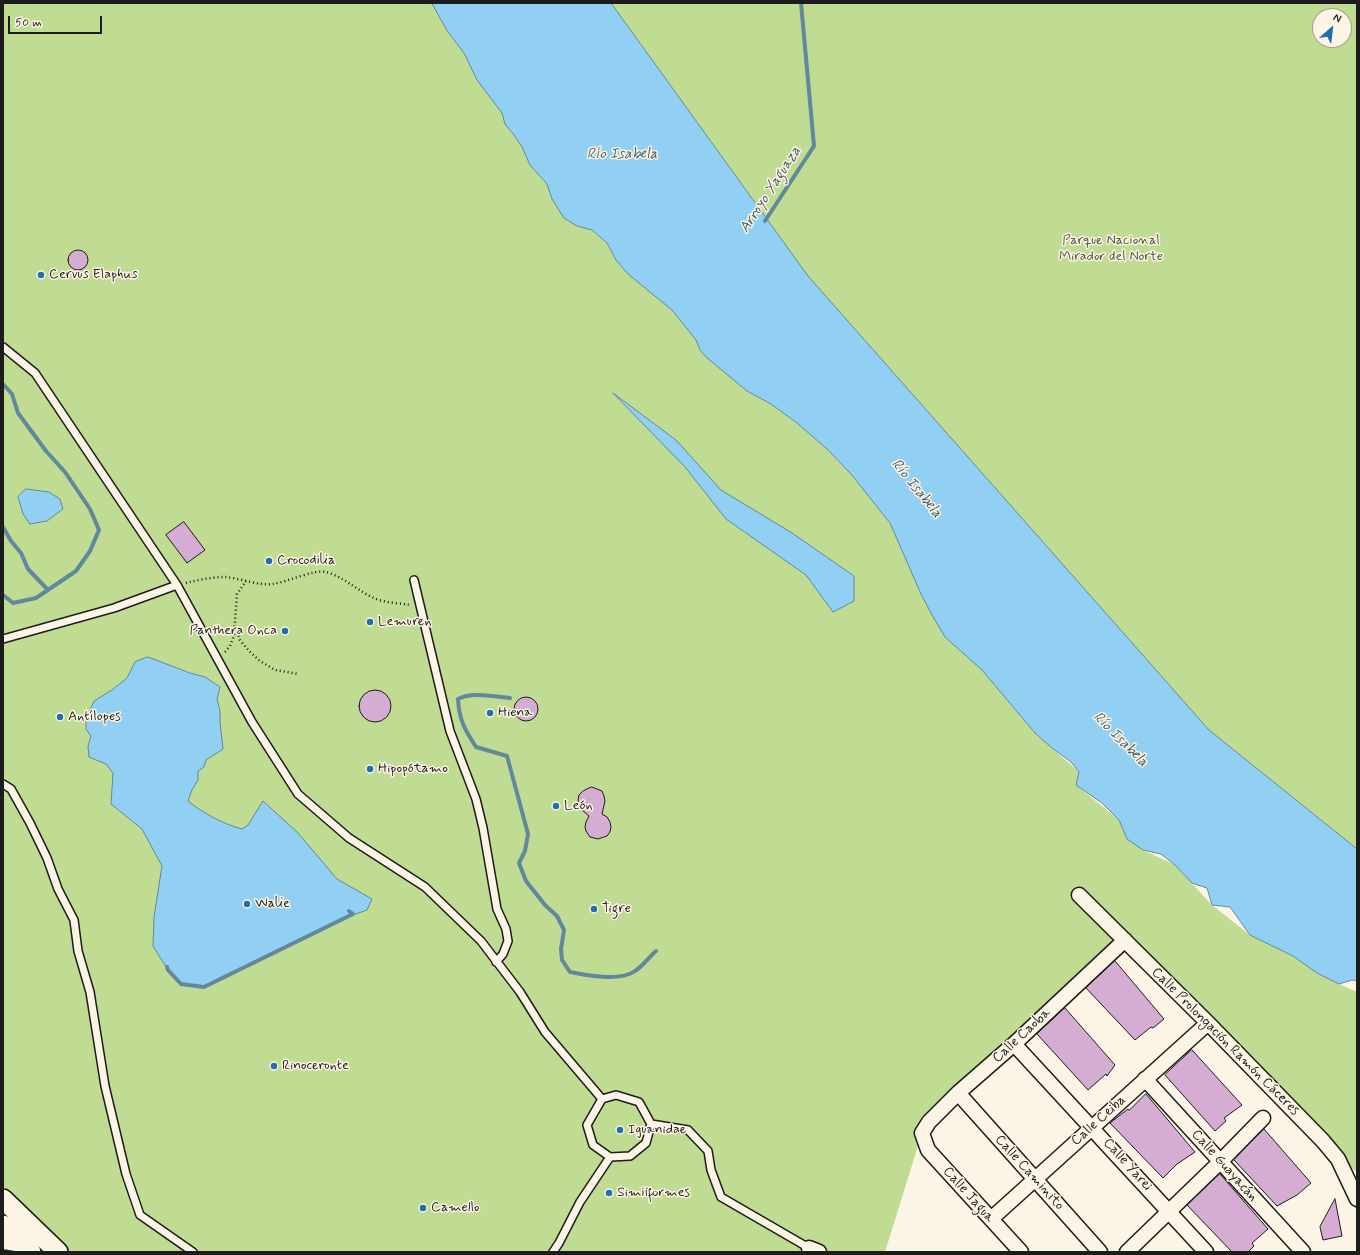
<!DOCTYPE html>
<html>
<head>
<meta charset="utf-8">
<style>
  body { margin:0 }
  #map { position:relative; width:1360px; height:1255px; overflow:hidden; background:#fcf5e5; font-family:Mynerve,sans-serif }
  canvas { display:block }
  .frame { position:absolute; inset:0; border:4px solid #1c1c1c; pointer-events:none }
  .north { position:absolute; left:1312px; top:8px; width:40px; height:40px; box-sizing:border-box; background:#fcf5e5; border:1px solid #a29e95; border-radius:50%; rotate:28deg; font-size:11px; font-weight:700; line-height:16px; text-align:center; color:#1c1c1c }
  .north::after { content:''; display:block; margin:auto; width:14px; height:18px; background:#1f6fb2; clip-path:polygon(50% 0,100% 100%,50% 72%,0 100%) }
  .scale { position:absolute; left:8px; top:16px; width:94px; height:18px; box-sizing:border-box; border:2px solid #1c1c1c; border-top:0; padding-left:5px; font-size:12px; line-height:14px; white-space:nowrap; color:#1c1c1c; -webkit-text-stroke:3px #fcf5e5; paint-order:stroke }
</style>
</head>
<body>
<div id="map">
<canvas width="1360" height="1255"></canvas>
<div class="frame"></div>
<div class="north">N</div>
<div class="scale">50 m</div>
</div>
<script>
const g = document.querySelector('canvas').getContext('2d');
g.lineJoin = 'round';
function fillPath(path, color) { g.fillStyle = color; g.fill(path, 'evenodd'); }
function trace(path, color, width, dash) { g.strokeStyle = color; g.lineWidth = width; g.lineCap = dash ? 'butt' : 'round'; g.setLineDash(dash || []); g.stroke(path); }
function drawText(font, color, halo, rows, align = 'center') {
  g.font = font + ' Mynerve,sans-serif'; g.lineWidth = 3; g.setLineDash([]); g.textBaseline = 'middle'; g.strokeStyle = halo; g.fillStyle = color; for (const [text, x, y, turn = 0] of rows) {
    g.save(); g.translate(x, y); g.rotate((+turn || 0) * Math.PI / 180); g.textAlign = isNaN(turn) ? turn : align; if (halo) g.strokeText(text, 0, 0); g.fillText(text, 0, 0); g.restore();
  }
}
const green = new Path2D(`
  M3 3H432L464 53 485 90 502 113 505 123 522 147 530 165 547 184 551 197 607 243 616 260 672 310 696 340 700 350 747 391 771 404 797 423 827 449 851 474 890 523 921 594 945 637 982 670 1035 733 1079 772 1076 785 1119 820 1127 839 1143 850 1175 865 1212 905 1250 935 1293 956 1339 984 1357 992V1172L1338 1159 1125 940 922 1133 885 1252H71L34 1222 3 1193Z
  M611 3H1357V849L1209 730 808 276ZM1320 16H1344V40H1320Z`);
const water = new Path2D(`
  M432 3H611L808 276 1209 730 1357 849V981L1352 980 1339 984 1317 973 1293 956 1250 935 1230 907 1212 905 1207 888 1192 883 1175 865 1161 854 1143 850 1127 839 1119 820 1102 803 1076 785 1079 772 1071 762 1052 748 1035 733 982 670 945 637 932 615 921 594 890 523 851 474 827 449 797 423 771 404 747 391 706 357 700 350 696 340 672 310 628 274 616 260 607 243 592 230 577 226 564 218 552 199 547 184 530 165 522 147 514 135 505 124 502 113 477 80 464 53 448 32Z
  M613 393 676 440 721 490 792 533 854 576V601L833 612 806 575 726 519 685 467Z
  M26 489 49 492 60 499 63 509 47 521 30 524 23 514 18 497Z
  M148 657 190 673 205 677 220 687 217 699 220 711V722L223 749 206 760 204 767 198 771V780L192 790 188 801C203 813 223 824 242 829L248 825 263 801 298 833 337 879 372 899 367 910 353 915 204 987 181 984 168 970 153 946 154 917 162 866 142 829 111 804 113 773 106 764 89 757 88 746 91 736 86 729V719L94 701 112 690 127 678 135 662Z`);
const stream = new Path2D(`
  M765 221 814 146 801 3
  M3 384 12 394 18 413 46 451 65 472 90 509 99 530 90 551 76 571 36 598 13 603 3 595
  M3 527 11 541 21 553 28 569 48 590
  M510 698C496 697 471 691 458 699 459 720 465 730 476 747L507 756 528 834 525 851 519 863 526 881 545 905 557 916 564 930 561 949 562 960 570 972C587 975 620 982 635 971 643 966 649 957 656 951
  M167 967 168 970 181 984 204 987 353 914 349 911`);
const building = new Path2D(`
  M68 260a10 10 0 1 1 20 0a10 10 0 1 1-20 0Z
  M184 522 205 550 187 563 166 535Z
  M359 706a16 16 0 1 1 32 0a16 16 0 1 1-32 0Z
  M514 709a12 12 0 1 1 24 0a12 12 0 1 1-24 0Z
  M592 787 602 791 604 796 605 801 602 814 607 817 610 822 611 827 610 832 607 836 598 839 590 837 586 831 585 827 586 822 589 816 582 810 579 805 578 800 579 795 583 791Z
  M1115 961 1164 1019 1153 1028 1151 1027 1135 1040 1086 988Z
  M1065 1008 1115 1065 1107 1076 1106 1074 1088 1090 1037 1034Z
  M1192 1050 1242 1105 1224 1118 1226 1121 1215 1131 1165 1075Z
  M1146 1094 1195 1152 1177 1164 1163 1178 1110 1123 1128 1109 1129 1110Z
  M1264 1129 1311 1183 1297 1195 1277 1206 1234 1160Z
  M1220 1174 1268 1229 1252 1243 1254 1246 1248 1252H1232L1187 1205Z
  M1335 1199 1342 1236 1323 1240 1320 1227Z`);
const path = new Path2D(`
  M186 583C198 580 212 577 225 577 239 578 259 586 273 584 287 582 315 569 326 572 344 577 358 591 374 598 385 603 399 603 410 605
  M236 628 240 640 249 651 260 661 275 670 299 674
  M225 652 230 646 234 636 237 594 246 581`);
const lane = new Path2D(`
  M3 347 35 373 177 585 252 722 298 794 349 838 425 887 481 941 520 992 545 1032 602 1099
  M414 580 450 731 476 799 483 828 497 909 506 929 508 941 503 954 496 962
  M3 639 114 608 177 585
  M3 784 11 789 30 823 47 858 58 889 74 920 78 951 90 992 105 1086 126 1174 140 1215 193 1252
  M616 1095 639 1102 651 1124 646 1143 630 1156 610 1157 593 1145 587 1125 602 1099Z
  M651 1124 688 1130 708 1151 711 1170 721 1197 809 1248
  M553 1252 559 1243 580 1202 610 1157`);
const street = new Path2D(`
  M1079 895 1208 1023 1323 1141 1338 1159 1357 1199
  M1014 1044 1206 1252
  M1145 1079 1303 1252
  M958 1093 1100 1252
  M991 1219 1208 1023
  M3 1242 23 1245
  M809 1248 819 1252
  M1021 1252 928 1150 922 1133 929 1122 958 1093 1014 1044 1125 940
  M1127 1252 1220 1162 1263 1118`);
const secondary = new Path2D(`
  M3 1199 58 1252
  M3 1225 31 1252`);
const markers = [
  [41,275,4,"#1f6fb2"],
  [269,561,4,"#1f6fb2"],
  [370,622,4,"#1f6fb2"],
  [285,631,4,"#1f6fb2"],
  [490,713,4,"#1f6fb2"],
  [60,717,4,"#1f6fb2"],
  [370,769,4,"#1f6fb2"],
  [556,806,4,"#1f6fb2"],
  [247,904,4,"#1f6fb2"],
  [594,909,4,"#1f6fb2"],
  [274,1066,4,"#1f6fb2"],
  [620,1130,4,"#1f6fb2"],
  [609,1193,4,"#1f6fb2"],
  [423,1208,4,"#1f6fb2"]
];
const parkNames = [
  ["Parque Nacional",1111,241],
  ["Mirador del Norte",1111,257]
];
const poiNames = [
  ["Cervus Elaphus",49,275],
  ["Crocodilia",277,561],
  ["Lemuren",378,622],
  ["Panthera Onca",277,631,"right"],
  ["Hiena",498,713],
  ["Antílopes",68,717],
  ["Hipopótamo",378,769],
  ["León",564,806],
  ["Walie",255,904],
  ["Tigre",602,909],
  ["Rinoceronte",282,1066],
  ["Iguanidae",628,1130],
  ["Simiiformes",617,1193],
  ["Camello",431,1208]
];
const streetNames = [
  ["Calle Caoba",1022,1036,-43],
  ["Calle Prolongación Ramón Cáceres",1225,1042,45],
  ["Calle Ceiba",1099,1121,-42],
  ["Calle Yarei",1127,1165,48],
  ["Calle Guayacán",1224,1166,48],
  ["Calle Caminito",1029,1173,48],
  ["Calle Jagua",968,1195,48]
];
const waterNames = [
  ["Río Isabela",622,155],
  ["Arroyo Yaguaza",771,190,-57],
  ["Río Isabela",916,489,51],
  ["Río Isabela",1120,740,45]
];
fillPath(green, '#c0db92');
fillPath(water, '#91d0f2');
trace(water, '#62889c', 1);
trace(stream, '#62889c', 4);
fillPath(building, '#d5acd2');
trace(building, '#1c1c1c', 1);
trace(lane, '#1c1c1c', 10);
trace(street, '#1c1c1c', 17);
trace(secondary, '#1c1c1c', 22);
trace(path, '#1c1c1c', 2.5, [1, 3]);
trace(lane, '#fcf5e5', 7);
trace(street, '#fcf5e5', 14);
trace(secondary, '#fcf5e5', 19);
for (const [x, y, r, color] of markers) { const dot = new Path2D(); dot.arc(x, y, r, 0, 2 * Math.PI); g.fillStyle = color; g.fill(dot); trace(dot, '#fcf5e5', 1.5); }
drawText('14px', '#4d553f', '#fcf5e5', parkNames);
drawText('14px', '#1c1c1c', '#fcf5e5', poiNames, 'left');
drawText('14px', '#1c1c1c', '#fcf5e5', streetNames);
drawText('italic 15px', '#455b67', '#fcf5e5', waterNames);
</script>
</body>
</html>
